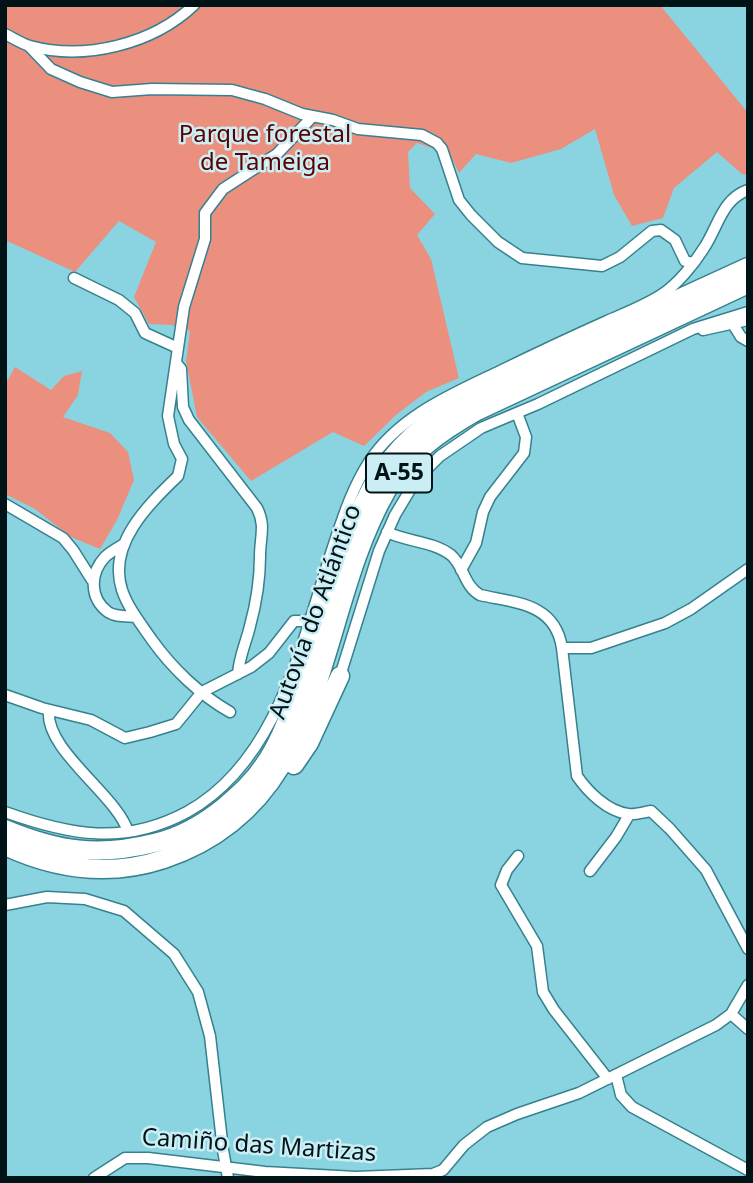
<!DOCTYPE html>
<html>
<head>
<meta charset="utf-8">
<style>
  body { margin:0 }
  #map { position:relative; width:753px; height:1183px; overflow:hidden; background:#8ad4e1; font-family:"Noto Sans",sans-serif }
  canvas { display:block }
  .frame { position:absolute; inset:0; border:7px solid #001418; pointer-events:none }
</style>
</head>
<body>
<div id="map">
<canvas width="753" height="1183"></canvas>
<div class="frame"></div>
</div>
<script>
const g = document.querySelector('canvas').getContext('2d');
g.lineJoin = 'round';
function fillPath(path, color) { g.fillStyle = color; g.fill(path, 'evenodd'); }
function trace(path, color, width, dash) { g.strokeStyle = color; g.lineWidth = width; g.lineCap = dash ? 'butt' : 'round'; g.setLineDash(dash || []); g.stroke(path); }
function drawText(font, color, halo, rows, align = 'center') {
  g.font = font + ' "Noto Sans",sans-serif'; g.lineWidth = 5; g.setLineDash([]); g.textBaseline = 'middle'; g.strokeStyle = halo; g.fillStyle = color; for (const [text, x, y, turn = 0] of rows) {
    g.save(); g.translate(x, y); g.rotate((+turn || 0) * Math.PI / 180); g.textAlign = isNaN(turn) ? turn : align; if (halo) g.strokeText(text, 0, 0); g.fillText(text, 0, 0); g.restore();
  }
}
const green = new Path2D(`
  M5 5H660L748 113V175L742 174 717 152 674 188 663 218 632 226 614 195 595 129 561 149 511 163 476 154 459 173 450 154 417 143 408 152 410 188 435 214 417 235 431 259 459 378 426 392 396 415 364 446 333 432 251 481 197 417 186 361 190 331 171 325 149 324 134 297 156 242 119 221 75 272 5 240Z
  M15 367 51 390 64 376 82 371 78 395 63 417 110 433 128 452 134 480 117 520 100 549 71 537 35 509 5 494V385Z`);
const minor = new Path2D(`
  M5 34C13 38 22 44 30 46 85 61 153 44 194 5
  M29 46 51 69 80 82 112 92 152 89 232 90 265 99 302 114 333 120 358 129 422 135 437 143 442 149 459 200 471 215 498 242 522 258 602 266 620 257 652 231 661 230 675 240 685 261 693 263
  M74 278 119 300 135 313 145 333 178 348
  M729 318 741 337 748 341
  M703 330 748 320
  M176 363 181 369 183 407 189 420 257 508C266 526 260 537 260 556 260 579 256 604 250 626 246 643 239 657 238 674
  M5 504 63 538 73 550 92 580
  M387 532C407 542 433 541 451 555 464 566 464 586 480 595 516 603 555 603 562 648
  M124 544C118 548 110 552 105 557 90 573 89 598 108 612 115 617 127 616 136 617
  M748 569 691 609 665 623 591 648H562L577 776C588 792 607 811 628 814 635 815 644 812 651 811L670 829 706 870 748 949
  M461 570 476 543 483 512 490 497 524 453 526 437 517 413
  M340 676 379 551 395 515 416 480 440 456 481 428 538 404 693 329 748 312
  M5 695 42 708 91 720 125 738 150 732 176 724 202 692 251 667 269 653 294 621H308
  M49 710C44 750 118 796 128 832
  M230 712C200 695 172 668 152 640 141 624 128 608 122 590 107 544 149 504 178 476L182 459 174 444 168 416 184 307 205 239V213L223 189 277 154 313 116
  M5 812C69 835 124 846 187 812 281 760 303 635 335 541 344 514 353 487 369 462 399 416 452 394 500 371 535 354 571 337 607 321 625 313 644 306 661 295 677 285 694 264 704 248 718 227 722 199 748 190
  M518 856 507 870 501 885 537 946 543 992 554 1010 608 1079
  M590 871 616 837 629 815
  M5 905 47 897 85 899 124 911 174 954 198 992 210 1036 223 1150 228 1178
  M731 1014 748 1029
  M616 1075 621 1095 632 1107 748 1170
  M94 1178 125 1158H148L265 1172 356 1177 433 1174 443 1170 464 1145 487 1127 517 1114 579 1093 716 1025 731 1014 748 985`);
const motorway = new Path2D(`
  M294 765 309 743 340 676
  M5 829C58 851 98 857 154 843 181 837 203 824 224 807 239 794 253 782 264 765 278 745 287 721 296 698 312 655 325 611 339 568 354 523 368 482 401 447 440 405 496 385 546 361 613 329 680 298 748 267
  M5 846C57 870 110 877 164 859 333 803 313 618 387 490 408 454 442 431 477 411L748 284`);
const shields = [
  [399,473,66]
];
const shieldNames = [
  ["A-55",399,473]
];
const parkNames = [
  ["Parque forestal",265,135],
  ["de Tameiga",265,163]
];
const streetNames = [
  ["Autovía do Atlántico",316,612,-70],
  ["Camiño das Martizas",259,1146,4]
];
fillPath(green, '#eb8f7f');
trace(minor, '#36818e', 13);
trace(motorway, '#36818e', 21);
trace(minor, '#fff', 10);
trace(motorway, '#fff', 18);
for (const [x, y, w] of shields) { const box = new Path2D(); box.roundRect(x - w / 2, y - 19.5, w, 39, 5); g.fillStyle = '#cbeef5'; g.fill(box); trace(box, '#001418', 2); }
drawText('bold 23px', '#001418', null, shieldNames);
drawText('24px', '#590200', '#cbeef5', parkNames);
drawText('24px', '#001418', '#cbeef5', streetNames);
</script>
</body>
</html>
